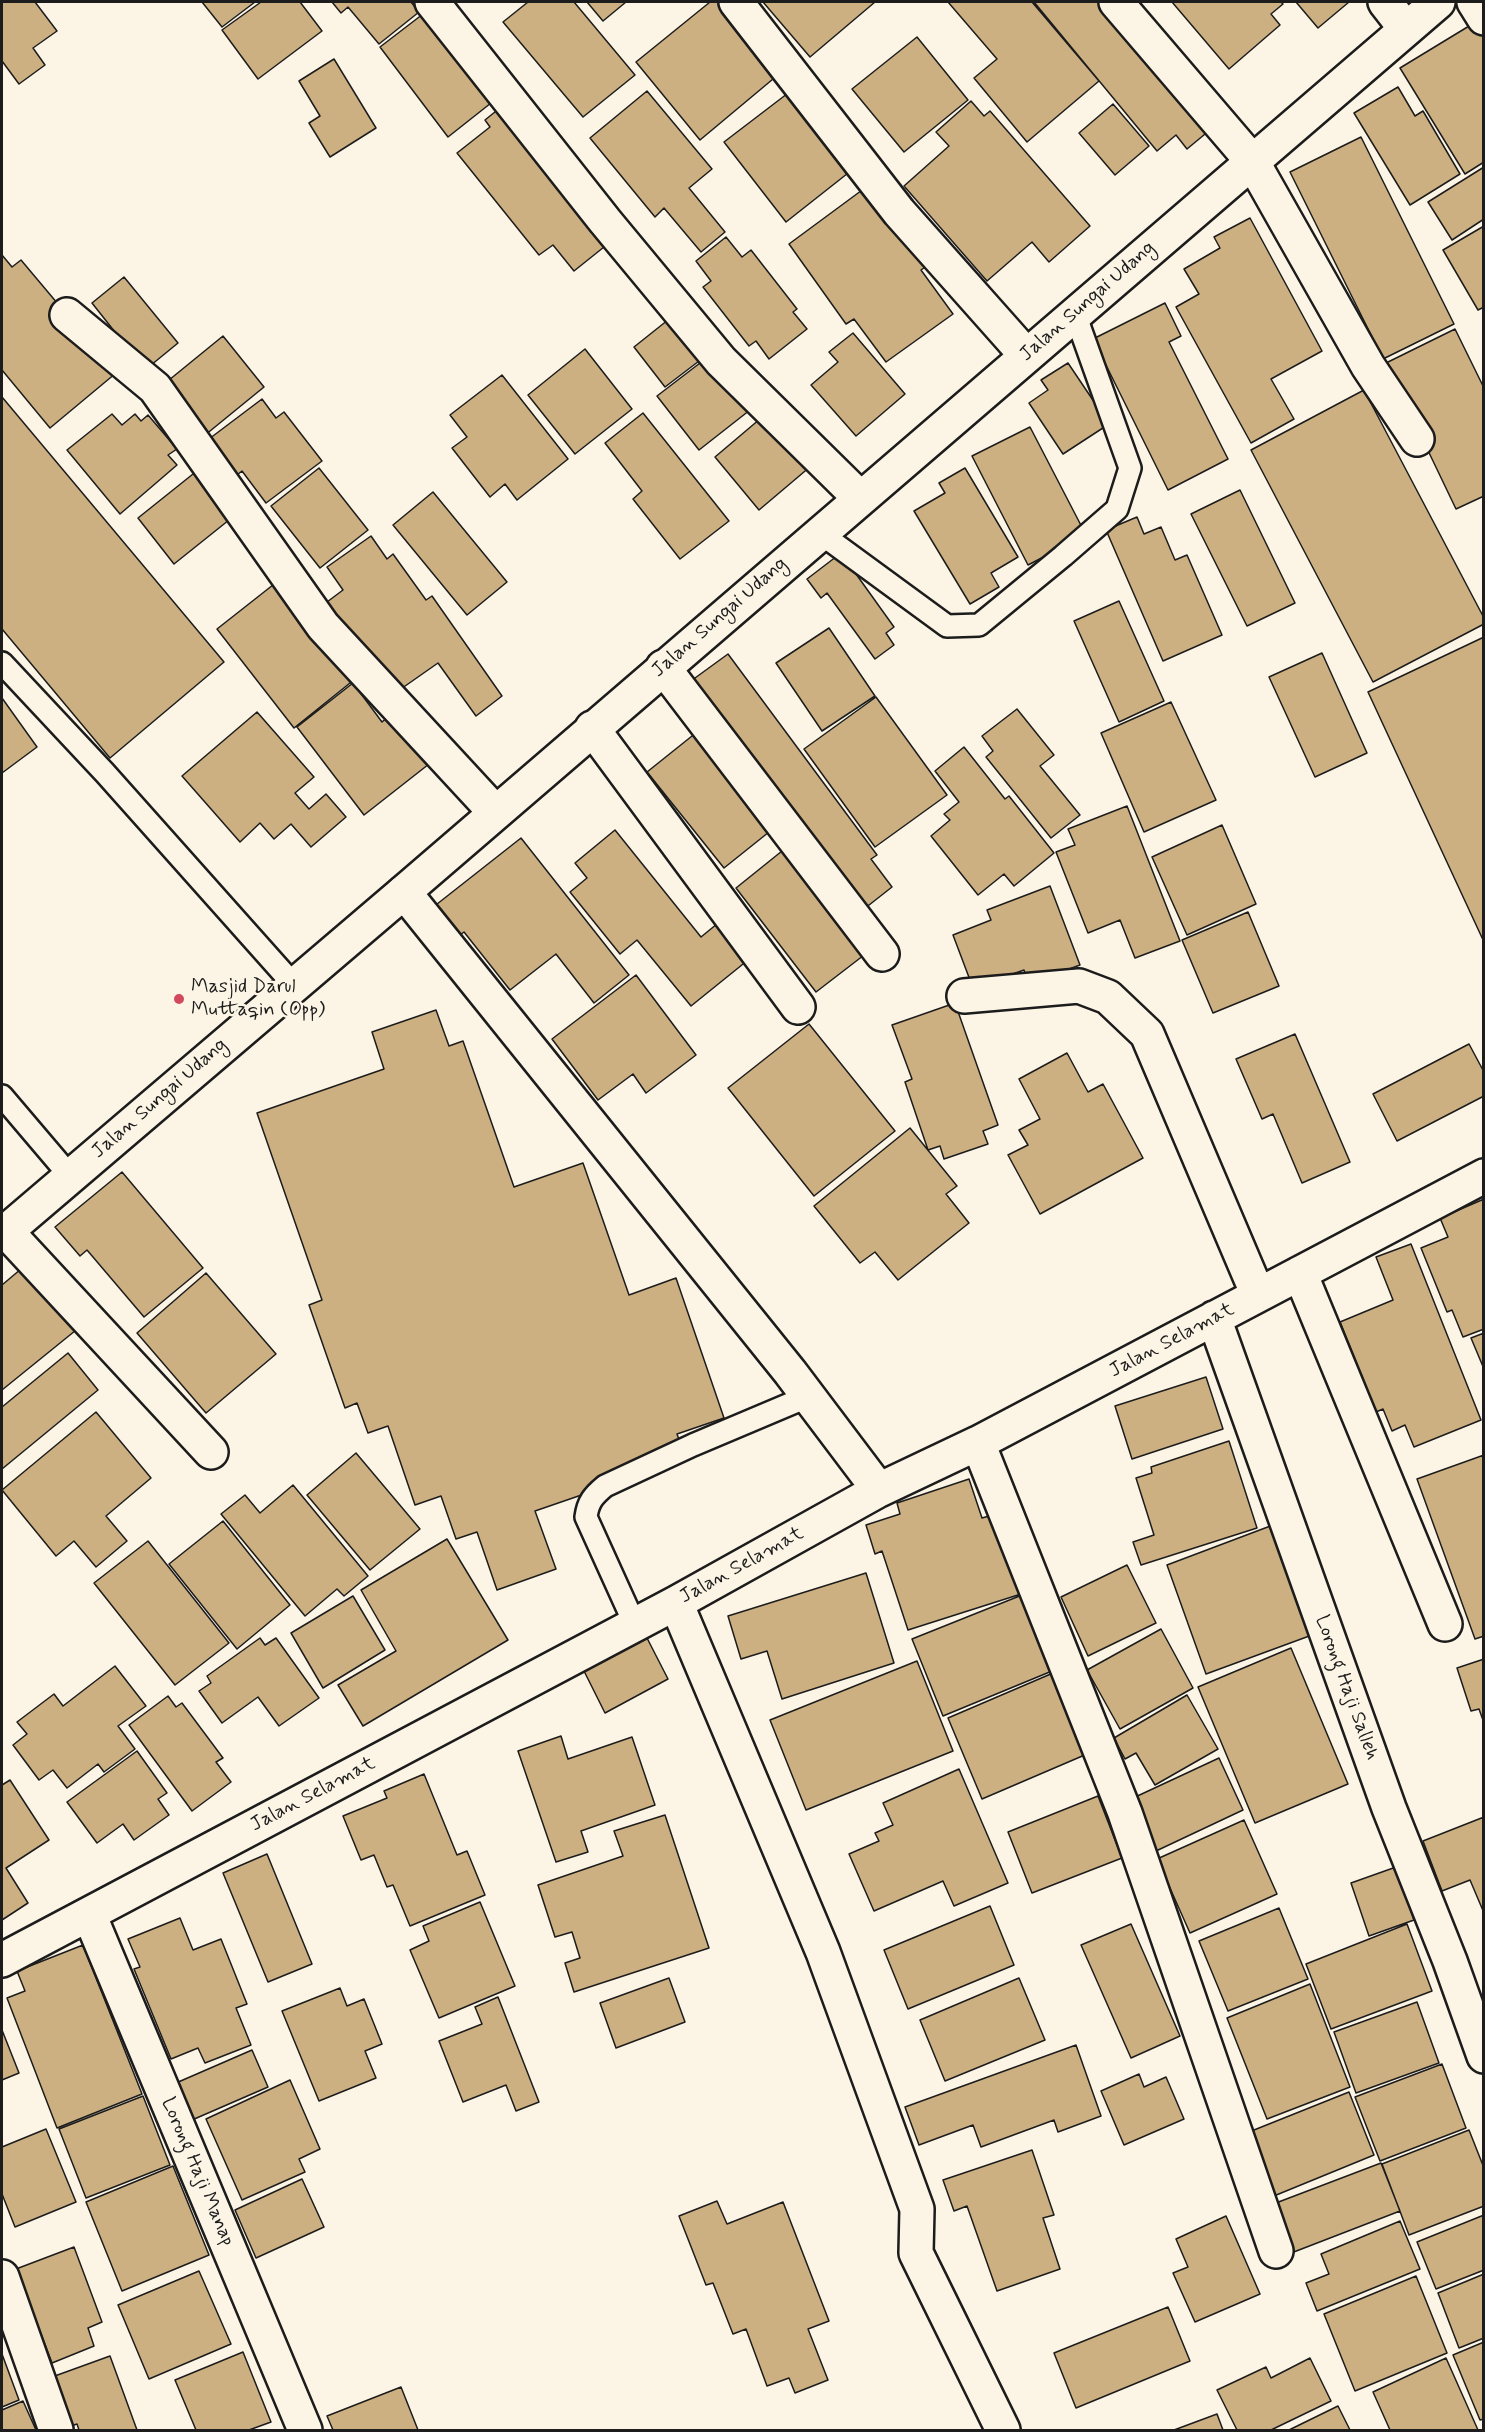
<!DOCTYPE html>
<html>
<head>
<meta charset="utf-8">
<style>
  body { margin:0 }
  #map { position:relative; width:1485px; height:2432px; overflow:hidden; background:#fcf5e5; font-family:Mynerve,sans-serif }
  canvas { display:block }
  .frame { position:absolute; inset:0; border:3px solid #1c1c1c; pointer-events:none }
</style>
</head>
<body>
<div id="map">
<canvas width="1485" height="2432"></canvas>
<div class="frame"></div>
</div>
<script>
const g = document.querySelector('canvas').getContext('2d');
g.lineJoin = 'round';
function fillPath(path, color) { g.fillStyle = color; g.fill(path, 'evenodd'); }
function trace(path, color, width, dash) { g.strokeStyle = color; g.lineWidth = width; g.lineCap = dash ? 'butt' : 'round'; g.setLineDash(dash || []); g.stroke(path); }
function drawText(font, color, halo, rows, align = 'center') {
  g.font = font + ' Mynerve,sans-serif'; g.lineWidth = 5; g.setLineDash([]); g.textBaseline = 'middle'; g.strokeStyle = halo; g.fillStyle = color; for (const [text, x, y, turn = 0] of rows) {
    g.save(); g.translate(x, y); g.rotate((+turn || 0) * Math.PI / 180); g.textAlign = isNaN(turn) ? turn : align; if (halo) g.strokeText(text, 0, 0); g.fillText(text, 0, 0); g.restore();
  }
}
const building = new Path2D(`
  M2 2H35L57 31 33 48 45 65 19 84 2 61Z
  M202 2H255L222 27Z
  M261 2H300L322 31 258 79 222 30Z
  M332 2H411L419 12 379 44 348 7 341 13Z
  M528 2H574L635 75 583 117 503 22Z
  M587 2H626L603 21Z
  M710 2H719L779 74 700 140 636 62Z
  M763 2H875L810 57Z
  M948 2H1032L1099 81 1027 142 974 78 997 59Z
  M1034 2H1135L1228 115 1187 149 1176 135 1157 151Z
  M1172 2H1281L1283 4 1271 14 1280 25 1229 69Z
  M1296 2H1349L1318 28Z
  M423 14 491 103 448 137 380 47Z
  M1474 23 1484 38V162L1465 174 1400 68Z
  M917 37 968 100 904 152 852 89Z
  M334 59 376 128 330 157 309 123 320 116 299 81Z
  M796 87 857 166 786 222 724 142Z
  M1398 87 1415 116 1423 111 1460 174 1410 205 1354 113Z
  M647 91 712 169 689 188 725 232 701 252 664 208 655 217 590 138Z
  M516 95 629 227 574 271 553 245 539 255 457 153 490 127 485 120Z
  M971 101 984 116 990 111 1090 226 1049 262 1032 242 987 281 904 186 949 146 936 132Z
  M1113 104 1149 146 1115 175 1079 133Z
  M1361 137 1454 324 1383 359 1290 172Z
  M1484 167V219L1452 240 1428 202Z
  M873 182 931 263 921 270 953 314 886 362 854 319 846 324 789 244Z
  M1250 218 1322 351 1271 379 1294 419 1251 443 1176 307 1199 294 1184 269 1220 248 1214 237Z
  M1484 226V307L1478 310 1443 250Z
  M726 237 742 257 751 250 797 309 793 312 807 329 769 359 756 341 749 346 703 287 711 281 696 261Z
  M2 255 12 267 21 260 116 373 50 428 2 370Z
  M124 277 178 343 145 370 92 303Z
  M1165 303 1181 336 1169 342 1228 459 1168 490 1093 339Z
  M688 304 720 345 665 387 634 347Z
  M1455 329 1484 388V496L1456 509 1386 363Z
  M853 333 905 394 856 436 811 385 838 362 829 352Z
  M223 336 264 387 199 440 158 389Z
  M585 349 632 409 575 454 528 395Z
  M728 353 764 399 699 450 657 396 700 363 707 370Z
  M1068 363 1109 424 1063 454 1029 403 1048 390 1041 380Z
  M502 375 568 459 517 500 505 484 490 497 452 448 467 437 450 415Z
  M1364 390 1484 618V624L1373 682 1251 450Z
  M2 397 224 662 110 758 2 629Z
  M262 399 276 418 284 412 322 461 266 503 242 471 232 479 205 442Z
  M780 402 824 455 759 510 715 457Z
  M643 413 729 521 680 559 633 499 642 491 605 443Z
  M112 414 122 425 135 414 141 421 148 415 177 449 168 455 177 465 120 514 67 450Z
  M1030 427 1086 535 1028 565 972 456Z
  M319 468 368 530 320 568 271 506Z
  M965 468 1018 557 991 573 999 587 970 604 914 511 945 493 939 483Z
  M198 470 234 516 174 564 138 518Z
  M1240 490 1295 603 1247 626 1191 514Z
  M433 492 507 582 467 615 393 525Z
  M1137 517 1144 534 1161 527 1175 560 1187 555 1222 635 1163 661 1106 530Z
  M371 536 387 559 393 554 426 600 432 596 502 696 476 716 438 663 388 698 323 605 343 590 327 567Z
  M841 553 894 627 886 633 894 645 875 659 827 593 821 598 807 579Z
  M278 581 355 679 294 728 217 629Z
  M1119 601 1164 701 1119 722 1074 621Z
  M829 628 875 696 822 731 776 663Z
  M1484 637V942L1368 692Z
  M1322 653 1367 753 1315 777 1269 677Z
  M728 654 877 855 871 859 892 887 864 909 684 686Z
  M353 683 382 722 390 715 429 764 364 815 297 727Z
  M876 697 947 795 875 847 804 749Z
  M2 698 37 747 2 773Z
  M1171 702 1216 800 1144 832 1101 733Z
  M1017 709 1054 755 1040 766 1080 815 1051 838 986 757 993 751 982 736Z
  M257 712 314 777 295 793 309 809 326 794 346 817 311 847 291 824 274 839 260 823 240 842 182 776Z
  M697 732 774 828 724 868 647 772Z
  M964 747 1005 799 1009 796 1054 853 1014 886 1004 874 978 895 931 836 950 820 944 814 959 802 935 771Z
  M1127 806 1180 941 1135 958 1120 920 1088 933 1056 852 1075 845 1068 829Z
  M1222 825 1256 904 1187 935 1152 857Z
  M615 830 701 937 723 919 753 956 691 1006 637 940 620 954 570 892 587 878 575 863Z
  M521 838 629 975 594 1003 556 954 510 990 464 932 456 938 432 908Z
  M787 847 868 952 816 992 736 888Z
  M1050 886 1080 965 1029 984 1024 970 973 988 953 935 991 920 987 910Z
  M1248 912 1279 986 1213 1013 1182 940Z
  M636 975 696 1055 646 1093 633 1074 598 1100 552 1039Z
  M955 1003 998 1125 983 1131 988 1144 944 1159 940 1146 928 1150 905 1082 912 1079 892 1025Z
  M436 1010 449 1046 463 1041 514 1187 583 1163 629 1295 676 1278 724 1418 677 1434 686 1459 535 1511 556 1569 497 1590 477 1532 456 1539 441 1496 415 1505 388 1426 368 1433 357 1403 345 1408 309 1305 322 1300 257 1113 384 1069 372 1032Z
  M809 1024 895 1131 814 1196 728 1088Z
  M1295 1034 1350 1162 1302 1183 1273 1114 1262 1119 1236 1059Z
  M1469 1044 1484 1072V1096L1397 1141 1373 1094Z
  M1067 1053 1088 1092 1103 1084 1143 1158 1040 1214 1008 1155 1028 1145 1019 1130 1040 1119 1019 1079Z
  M910 1128 957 1186 946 1194 969 1223 898 1280 875 1252 860 1263 814 1206Z
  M122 1172 203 1268 144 1317 87 1250 80 1256 55 1227Z
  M1484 1199V1329L1463 1337 1452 1310 1447 1312 1421 1248 1448 1237 1440 1218Z
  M1411 1244 1481 1420 1414 1447 1405 1425 1392 1431 1383 1409 1376 1412 1340 1322 1393 1300 1376 1257Z
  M34 1258 86 1322 2 1390V1285Z
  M206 1273 276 1354 206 1413 137 1333Z
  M1484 1333V1369L1471 1338Z
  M68 1353 98 1390 2 1469V1407Z
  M1206 1377 1223 1429 1132 1459 1115 1406Z
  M96 1412 151 1478 106 1516 127 1541 96 1567 74 1541 56 1556 2 1490Z
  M1229 1441 1257 1528 1141 1565 1133 1542 1154 1535 1136 1478 1152 1473 1151 1467Z
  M356 1453 420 1529 370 1570 307 1495Z
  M1484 1455V1636L1475 1639 1417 1479Z
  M969 1479 982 1518 996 1514 1021 1594 908 1630 882 1551 875 1554 866 1525 900 1514 897 1503Z
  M293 1485 368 1576 344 1596 337 1589 305 1616 221 1514 245 1495 260 1513Z
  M223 1521 290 1605 237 1649 169 1564Z
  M1273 1525 1312 1635 1206 1674 1167 1565Z
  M447 1539 508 1640 363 1726 338 1685 396 1651 361 1590Z
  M148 1541 229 1643 175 1685 94 1583Z
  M1127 1565 1156 1623 1088 1656 1061 1597Z
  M866 1573 894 1663 782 1699 767 1651 741 1659 728 1616Z
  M1022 1595 1052 1671 943 1716 912 1639Z
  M353 1596 385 1650 323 1688 291 1633Z
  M1161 1629 1193 1688 1120 1729 1087 1670Z
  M260 1638 265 1645 276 1638 319 1698 279 1726 258 1697 222 1723 199 1691 211 1683 207 1676Z
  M647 1638 668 1679 605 1713 584 1671Z
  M1291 1648 1348 1784 1255 1823 1198 1687Z
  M1484 1659V1723L1479 1709 1471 1711 1457 1668Z
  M917 1661 953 1751 806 1810 770 1720Z
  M115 1666 146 1706 118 1726 135 1749 104 1772 98 1764 67 1788 53 1770 39 1780 13 1745 27 1734 17 1722 54 1694 63 1706Z
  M1053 1673 1087 1754 982 1799 948 1718Z
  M1187 1695 1218 1749 1155 1785 1136 1753 1125 1759 1114 1738Z
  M168 1696 176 1707 182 1703 223 1758 216 1762 231 1782 192 1811 129 1725Z
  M561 1736 568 1759 632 1737 655 1805 581 1831 588 1852 556 1862 518 1751Z
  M137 1751 167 1793 158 1799 169 1815 134 1840 123 1824 97 1843 67 1802Z
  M1219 1758 1243 1810 1156 1851 1131 1799Z
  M959 1769 1008 1883 954 1906 943 1881 874 1911 849 1854 879 1841 875 1833 893 1825 883 1803Z
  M424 1774 457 1855 467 1851 485 1895 410 1926 393 1885 387 1887 374 1855 361 1860 343 1816 387 1798 384 1791Z
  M10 1780 49 1840 6 1868 28 1903 2 1920V1785Z
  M1098 1796 1122 1858 1032 1893 1008 1832Z
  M665 1815 709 1948 574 1992 565 1963 580 1958 572 1932 555 1937 538 1885 623 1856 614 1831Z
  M1484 1817V1913L1470 1880 1442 1891 1423 1841Z
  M1244 1820 1277 1894 1190 1933 1157 1859Z
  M267 1854 312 1964 268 1982 223 1873Z
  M1396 1867 1414 1920 1369 1936 1351 1883Z
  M480 1902 515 1986 439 2018 410 1950 429 1941 423 1926Z
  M990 1906 1014 1965 908 2009 884 1950Z
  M1279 1908 1308 1979 1228 2011 1199 1941Z
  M180 1918 193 1950 221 1939 247 2004 236 2008 251 2045 205 2063 198 2048 171 2059 134 1969 140 1967 128 1939Z
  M1131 1924 1180 2036 1131 2058 1081 1945Z
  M1407 1924 1432 1991 1331 2029 1306 1964Z
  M83 1945 142 2094 57 2128 7 1998 25 1991 17 1971Z
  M669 1978 685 2022 616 2048 600 2003Z
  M1019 1978 1045 2040 945 2081 920 2020Z
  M1310 1984 1350 2087 1267 2119 1227 2018Z
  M340 1988 347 2006 364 1999 382 2044 365 2051 376 2078 319 2101 282 2011Z
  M498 1997 539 2102 516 2111 506 2085 463 2102 439 2041 482 2024 475 2007Z
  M1417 2002 1439 2063 1356 2093 1334 2032Z
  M2 2030 19 2073 2 2080Z
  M1076 2045 1101 2116 1058 2132 1054 2120 981 2147 973 2125 919 2145 905 2107Z
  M252 2050 268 2087 192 2120 176 2083Z
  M1442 2064 1466 2128 1380 2161 1355 2097Z
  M1139 2074 1144 2087 1166 2077 1184 2119 1124 2145 1101 2091Z
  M290 2080 320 2149 299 2159 305 2172 242 2200 206 2119Z
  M1349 2092 1374 2155 1269 2198 1244 2134Z
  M143 2096 170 2165 86 2198 59 2129Z
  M46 2129 76 2202 15 2227 2 2194V2147Z
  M1469 2130 1484 2168V2206L1409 2235 1382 2164Z
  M1032 2150 1054 2215 1043 2218 1060 2269 997 2291 967 2206 954 2211 943 2180Z
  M1381 2163 1400 2211 1286 2255 1268 2206Z
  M173 2166 209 2255 122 2291 86 2202Z
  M302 2179 324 2227 256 2258 235 2210Z
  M717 2201 727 2224 783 2202 829 2321 808 2329 828 2380 795 2393 789 2378 767 2386 746 2329 733 2334 713 2283 706 2285 679 2216Z
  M1484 2215V2270L1436 2289 1417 2242Z
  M1226 2216 1260 2294 1195 2322 1173 2273 1188 2267 1176 2239Z
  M1400 2221 1420 2269 1317 2311 1306 2283 1329 2274 1321 2254Z
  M74 2247 102 2322 88 2328 94 2346 52 2363 16 2269Z
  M199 2271 231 2344 149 2379 118 2305Z
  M1484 2274V2338L1459 2348 1438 2293Z
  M1416 2276 1447 2353 1355 2391 1324 2314Z
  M1168 2307 1190 2361 1076 2408 1054 2353Z
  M1484 2342V2419L1480 2420 1453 2355Z
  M243 2352 271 2422 249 2430H196L175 2380Z
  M2 2354 19 2400 2 2407Z
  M110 2356 137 2430H79L77 2424 59 2430 41 2381Z
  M1310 2358 1331 2401 1271 2430H1237L1217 2390 1266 2367 1271 2378Z
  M1446 2358 1478 2430H1390L1373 2392Z
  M401 2387 418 2430H333L327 2416Z
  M23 2401 36 2430H2V2410Z
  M1338 2406 1350 2430H1289Z
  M1217 2414 1223 2430H1174Z`);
const service = new Path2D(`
  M820 533 947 626 979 625 1063 556 1117 509 1130 468 1075 314
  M2 663 105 773 293 984
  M2 1096 70 1176
  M635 1625 586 1517C588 1502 593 1496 605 1486L693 1445 809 1396`);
const minor = new Path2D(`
  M432 2 605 221 721 361 860 498
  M736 2 899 212 1026 355
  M1116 2 1252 161 1368 366 1417 439
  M1385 2 1406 29
  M1474 2 1484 18
  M67 315 155 388 323 626 495 812
  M663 667 882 954
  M592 728 798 1007
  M404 892 790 1372 879 1490
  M964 996 1079 986 1108 997 1147 1034 1258 1295
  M6 1231 211 1452
  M1300 1273 1445 1624
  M1214 1318 1389 1808 1450 1961 1484 2056
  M978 1443 1125 1813 1276 2251
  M676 1603 823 1952 917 2209 916 2253 1003 2430
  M89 1914 305 2430
  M2 1960 676 1603 879 1490 978 1443 1484 1176
  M2 2277 56 2430`);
const tertiary = new Path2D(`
  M2 1235 404 892 1438 2`);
const markers = [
  [179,999,6,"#d1495b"]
];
const streetNames = [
  ["Jalan Sungai Udang",1088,302,-41],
  ["Jalan Sungai Udang",720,618,-41],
  ["Jalan Sungai Udang",160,1099,-41],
  ["Jalan Selamat",1172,1341,-28],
  ["Jalan Selamat",742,1566,-29],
  ["Lorong Haji Salleh",1346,1688,70],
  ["Jalan Selamat",313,1795,-28],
  ["Lorong Haji Manap",197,2172,67]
];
const poiNames = [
  ["Masjid Darul",191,988],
  ["Muttaqin (Opp)",191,1011]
];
fillPath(building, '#cdb082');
trace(building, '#1c1c1c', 1.5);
trace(service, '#1c1c1c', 26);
trace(minor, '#1c1c1c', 38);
trace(tertiary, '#1c1c1c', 38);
trace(service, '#fcf5e5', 21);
trace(minor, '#fcf5e5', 33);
trace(tertiary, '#fcf5e5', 33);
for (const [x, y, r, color] of markers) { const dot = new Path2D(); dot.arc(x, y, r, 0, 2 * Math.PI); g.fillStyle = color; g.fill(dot); trace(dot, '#fcf5e5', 2); }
drawText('20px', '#1c1c1c', '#fcf5e5', streetNames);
drawText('20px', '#1c1c1c', '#fcf5e5', poiNames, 'left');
</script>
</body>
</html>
